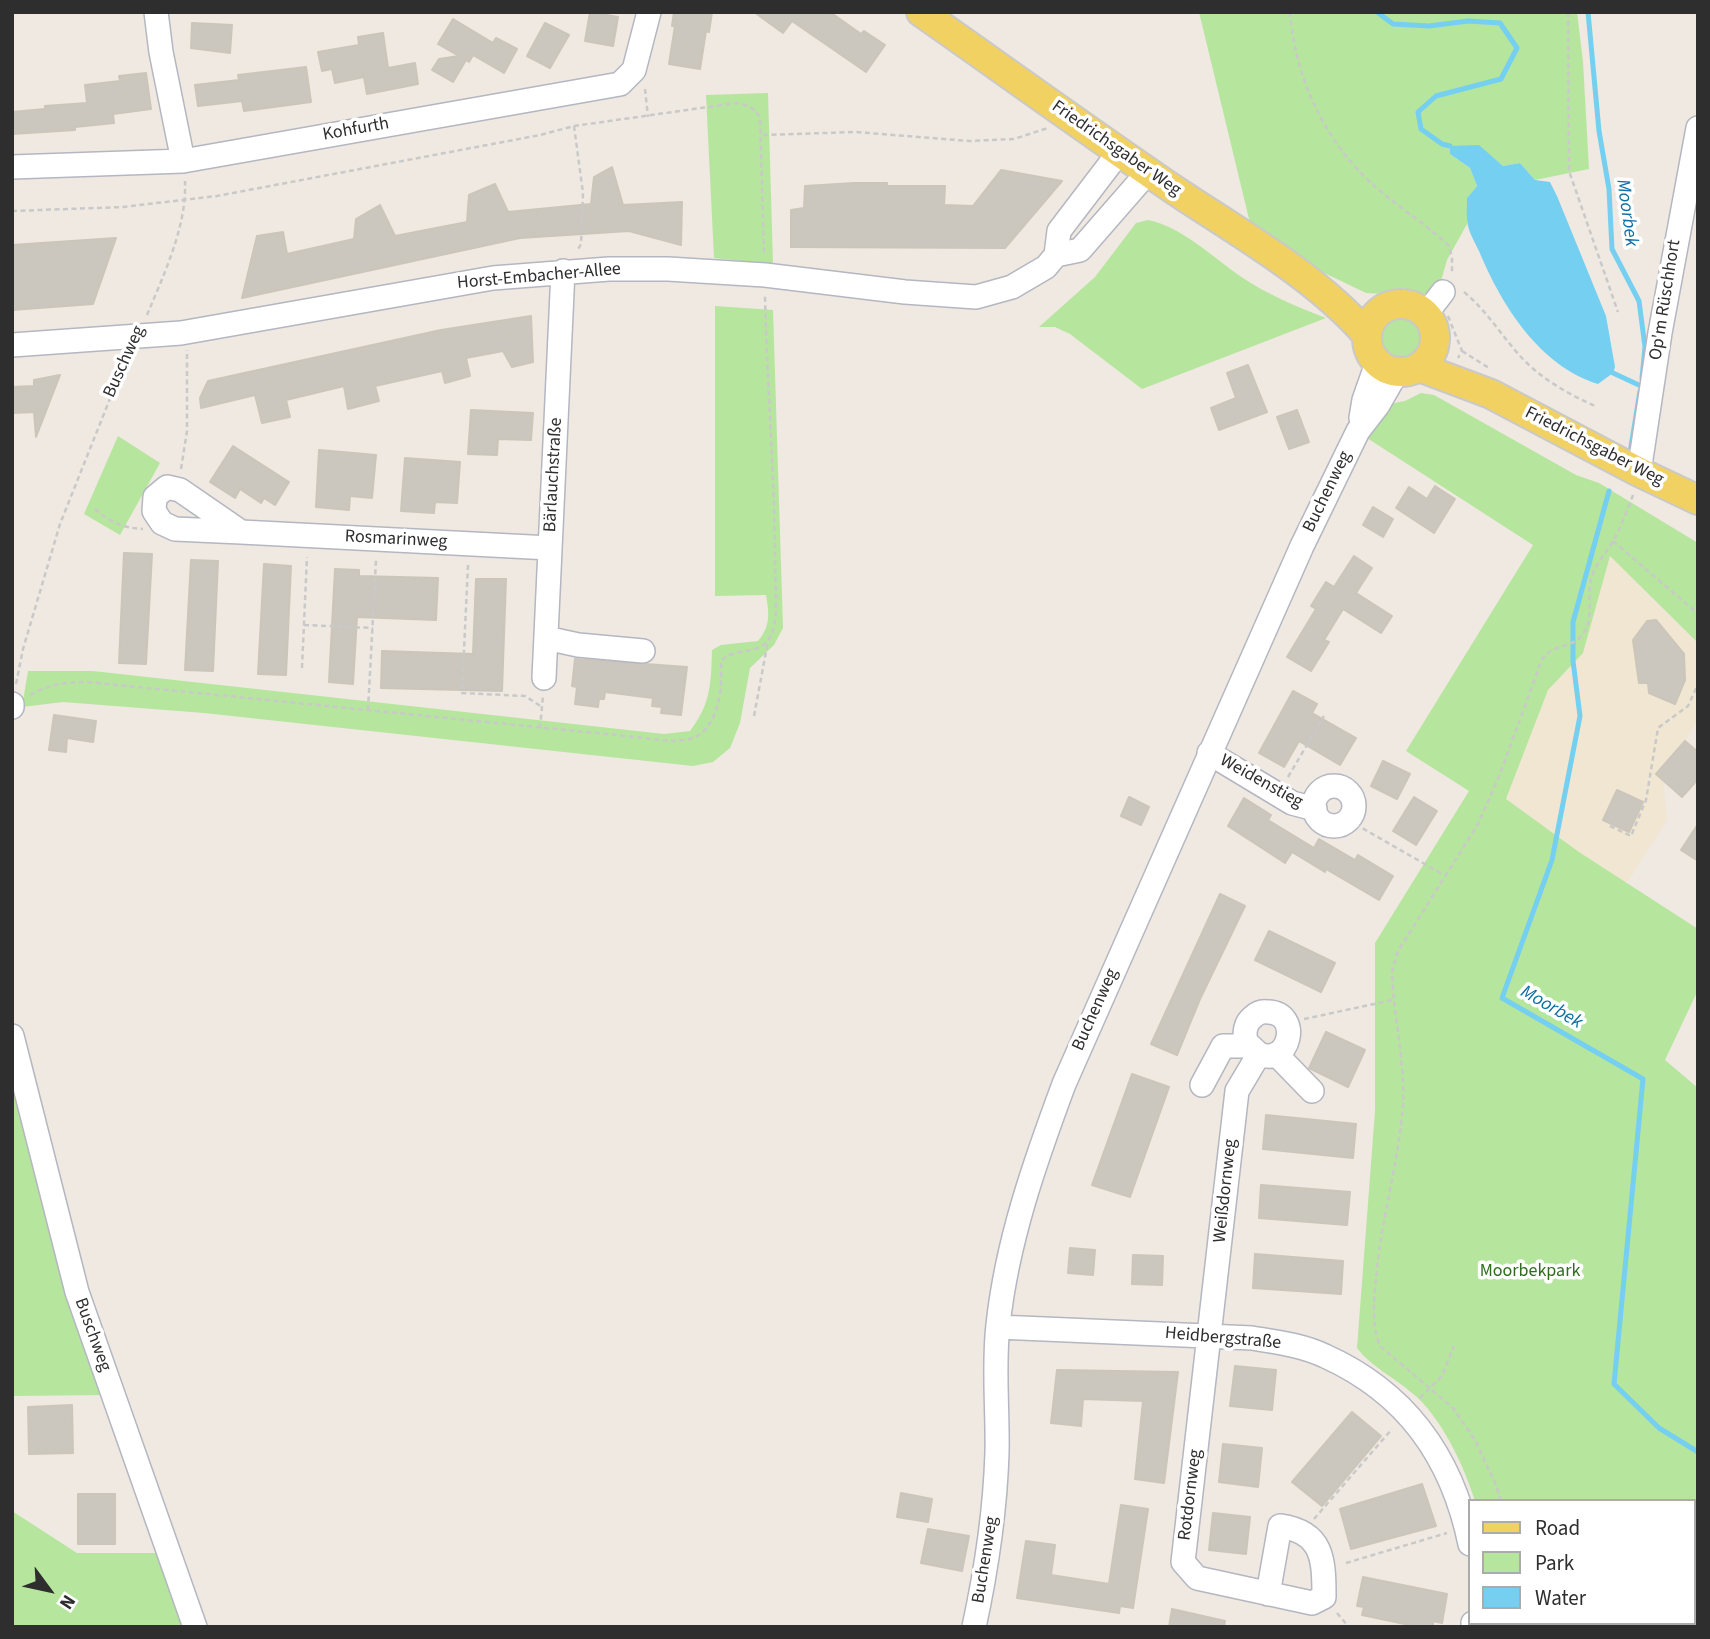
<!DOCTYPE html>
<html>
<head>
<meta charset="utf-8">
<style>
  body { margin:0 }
  #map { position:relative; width:1710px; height:1639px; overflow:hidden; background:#efe9e1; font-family:"Source Sans 3",sans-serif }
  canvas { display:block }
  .frame { position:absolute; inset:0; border:14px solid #2e2e2e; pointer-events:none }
  .legend { position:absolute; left:1468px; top:1499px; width:228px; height:126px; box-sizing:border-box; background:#fff; border:2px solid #ababab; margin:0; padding:9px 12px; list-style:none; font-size:21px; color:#2e2e2e }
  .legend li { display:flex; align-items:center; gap:14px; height:35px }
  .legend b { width:35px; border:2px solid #ababab }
  .north { position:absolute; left:14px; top:1555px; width:70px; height:70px; -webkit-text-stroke:5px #fff; paint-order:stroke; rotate:123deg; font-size:19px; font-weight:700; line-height:28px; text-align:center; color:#2e2e2e }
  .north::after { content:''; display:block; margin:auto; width:24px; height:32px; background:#2e2e2e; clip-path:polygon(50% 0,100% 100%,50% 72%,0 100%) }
</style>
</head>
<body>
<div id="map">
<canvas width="1710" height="1639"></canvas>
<div class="frame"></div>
<ul class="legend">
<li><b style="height:9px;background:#f2d163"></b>Road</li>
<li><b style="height:19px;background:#b6e59e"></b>Park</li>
<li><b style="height:19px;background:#75cff0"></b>Water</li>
</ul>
<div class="north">N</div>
</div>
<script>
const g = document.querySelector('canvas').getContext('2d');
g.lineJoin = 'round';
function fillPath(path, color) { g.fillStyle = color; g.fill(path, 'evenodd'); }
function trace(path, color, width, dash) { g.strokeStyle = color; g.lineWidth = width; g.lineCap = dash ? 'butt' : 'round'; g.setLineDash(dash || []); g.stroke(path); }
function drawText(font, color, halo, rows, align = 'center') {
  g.font = font + ' "Source Sans 3",sans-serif'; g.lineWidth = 7; g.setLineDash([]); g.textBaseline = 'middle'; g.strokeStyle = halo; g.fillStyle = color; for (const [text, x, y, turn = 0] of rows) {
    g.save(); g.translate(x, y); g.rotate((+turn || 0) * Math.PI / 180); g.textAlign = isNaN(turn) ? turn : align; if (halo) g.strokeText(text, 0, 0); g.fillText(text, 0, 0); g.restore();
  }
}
const education = new Path2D(`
  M1610 556 1698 644V720L1663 777 1667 820 1627 883 1579 852 1506 799 1548 690 1583 653Z`);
const green = new Path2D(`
  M1199 12H1577L1583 62 1589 169 1535 180 1520 163 1503 166 1479 146 1450 154 1470 168 1477 186 1467 198V224L1447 260 1441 281 1426 294 1403 288 1385 294 1366 293 1312 267 1250 223Z
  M768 93 773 264 714 258 706 95Z
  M1148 220C1183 227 1213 258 1243 278 1269 295 1297 307 1326 318L1142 389 1070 334 1055 327H1039L1095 277 1136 223Z
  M715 306 773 310 783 628 774 645 750 668 740 723 730 748 713 762 693 766 204 713 63 702 22 707 28 671H93L664 734 690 731C711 704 711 683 712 650L721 645 758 641C771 626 769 613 766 595L715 596Z
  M1378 339a22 22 0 1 1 44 0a22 22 0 1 1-44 0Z
  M1421 393 1434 395 1576 475 1599 483 1698 543 1696 641 1610 556 1583 653 1548 690 1506 799 1579 852 1698 929V990L1665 1060 1698 1088V1627H1488V1623H1694V1501H1475C1464 1466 1441 1416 1412 1393 1394 1377 1371 1367 1357 1348L1375 1111V943L1469 791 1406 751 1533 545 1367 438 1389 404 1405 401Z
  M118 436 160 463 120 535 84 514Z
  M12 1076 105 1395 12 1396Z
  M12 1511 77 1553H160L187 1627H12Z`);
const water = new Path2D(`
  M1479 145 1503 166 1520 163 1535 180 1550 182 1557 196 1606 316 1615 367 1613 373 1598 384C1539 366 1501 304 1479 251 1475 243 1470 234 1468 226 1466 217 1467 207 1467 198L1477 186 1470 168 1450 154V146Z`);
const stream = new Path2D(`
  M1377 12 1393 24 1429 26 1468 21 1500 23 1517 48 1501 79 1436 96 1418 112 1421 129 1442 144 1450 146
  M1588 12 1599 131 1609 189 1612 249 1639 301 1645 347 1642 378
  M1613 373 1641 386
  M1630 453 1640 391
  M1609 491 1573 622V661L1580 716 1552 860 1502 998 1643 1079 1614 1384 1659 1428 1698 1452`);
const building = new Path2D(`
  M590 12 618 17 613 46 585 41Z
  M674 12H712L709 32 706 31 700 69 669 64 675 26H672Z
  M754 12H830L861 34 864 31 885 45 866 72 792 21 783 33Z
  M453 19 493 43 496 38 517 49 504 73 473 55 469 62 466 60 453 82 432 70 439 59 459 56 438 44Z
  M192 23 232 25 230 53 191 48Z
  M545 23 569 35 550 68 527 56Z
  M383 33 388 68 415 63 418 84 367 94 364 77 335 83 332 69 322 71 318 52 359 45 358 37Z
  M306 67 311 102 244 111 242 101 198 106 195 85 239 80 238 75Z
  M146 73 151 109 113 114 114 123 75 127V130L12 134V112L45 109V106L87 103 85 85 120 81 119 76Z
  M612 167 623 205 682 202 681 245 629 231 520 238 242 298 257 236 283 232 287 254 354 239 356 219 380 205 395 236 467 222 469 195 495 184 508 212 591 204 594 177Z
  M1001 170 1062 181 1005 248 791 247V210L804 208 805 186 854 183H887V186H945L944 205 973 206Z
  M116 238 93 304 12 310V245Z
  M531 316 533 362 512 367 503 351 466 358 470 376 445 383 442 371 375 386 379 401 348 409 344 386 286 400 290 417 262 423 255 395 201 408 200 398 208 381 441 330Z
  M1248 365 1267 412 1219 430 1211 408 1236 398 1227 373Z
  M60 375 36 437 34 412 12 413V387L34 386V380Z
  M471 410 533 413 531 440 498 439 497 455 468 454Z
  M1297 410 1309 442 1289 449 1277 417Z
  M233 446 289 482 275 505 264 498 261 503 240 489 235 498 210 482Z
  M319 450 376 455 372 498 350 496 349 510 316 507Z
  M405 458 460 462 457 503 435 502 434 513 401 511Z
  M1435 486 1455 499 1434 533 1396 508 1409 487 1427 499Z
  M1373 507 1393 519 1383 537 1363 525Z
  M124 553 152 554 146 664 119 663Z
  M1354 556 1372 568 1356 593 1392 616 1381 633 1343 609 1324 640 1329 642 1311 671 1287 657 1316 609 1311 606 1326 582 1334 587Z
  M191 560 218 561 213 671 185 670Z
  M264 564 291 566 286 675 258 674Z
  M335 569 359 570V576L438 578 436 620 357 617 353 684 329 682Z
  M476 579H506L502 691 381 688 382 651 473 654Z
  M1656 620 1684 654 1685 680 1675 704 1649 693 1648 683H1639L1633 640 1647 621Z
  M575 659 687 667 681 715 661 713 662 707 652 706 653 698 605 692 604 699H599L598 707 575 704 577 687 572 686Z
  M1293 691 1317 704 1312 713 1356 738 1340 765 1299 741 1284 767 1259 753Z
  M54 715 96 721 93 742 67 738 66 752 49 750Z
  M1685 741 1698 752V779L1682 797 1656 774Z
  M1383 761 1410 774 1397 799 1371 786Z
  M1617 790 1643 802 1629 832 1603 820Z
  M1129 797 1149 807 1141 825 1121 816Z
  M1414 797 1437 811 1416 845 1393 831Z
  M1244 798 1271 815 1268 820 1314 848 1319 839 1355 860 1358 855 1393 876 1379 900 1326 869 1325 872 1292 852 1285 863 1228 826Z
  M1698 824V861L1681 850Z
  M1220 894 1245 906 1200 999 1177 1055 1151 1044Z
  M1269 931 1335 963 1321 992 1255 960Z
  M1326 1032 1365 1050 1348 1087 1309 1068Z
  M1132 1074 1169 1087 1130 1197 1092 1185Z
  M1266 1115 1356 1124 1353 1158 1263 1149Z
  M1261 1185 1350 1192 1347 1225 1259 1218Z
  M1070 1248 1095 1250 1093 1275 1068 1273Z
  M1255 1254 1343 1261 1341 1294 1253 1288Z
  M1133 1255 1163 1256 1162 1285 1132 1284Z
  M1235 1366 1276 1370 1272 1410 1230 1406Z
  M1057 1370 1178 1372 1164 1483 1135 1479 1143 1401 1083 1399 1081 1426 1051 1423Z
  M72 1405 73 1453 29 1454 28 1407Z
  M1352 1412 1381 1436 1322 1506 1292 1482Z
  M1223 1444 1262 1448 1258 1487 1219 1482Z
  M1422 1484 1436 1526 1351 1549 1340 1509Z
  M901 1493 932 1499 928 1522 897 1517Z
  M78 1494H115V1544H78Z
  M1121 1505 1148 1509 1133 1608 1120 1606 1119 1613 1017 1598 1026 1541 1055 1545 1051 1575 1109 1584Z
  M1213 1513 1250 1517 1246 1554 1209 1550Z
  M928 1529 969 1536 962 1571 921 1563Z
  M1363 1577 1447 1594 1442 1623 1433 1621V1627H1419L1362 1615 1364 1607 1357 1606Z
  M1172 1609 1225 1621 1224 1627H1169Z`);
const path = new Path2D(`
  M1290 12C1295 79 1326 145 1378 189 1401 209 1427 225 1449 246L1452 258V274
  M1568 12 1569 171 1618 312
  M645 89 648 117
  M574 126 583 193 581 244 577 251
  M763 135 856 132 969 141 1014 139 1048 128
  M12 211 123 207 217 196 540 135 574 126 736 103C748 105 754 107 760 118L764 254
  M1464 292C1487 311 1501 335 1521 357 1541 379 1570 395 1597 407
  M147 315C164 274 187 226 185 181
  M1448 316 1462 351 1458 358
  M1462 351 1489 368
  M181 469 187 431V350
  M95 509C110 522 123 528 143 529
  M1613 541 1698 614
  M468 565 462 693 525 696 542 707
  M304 625 373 628
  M302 668 307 557
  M16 684 23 649 60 524 127 356
  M30 695C50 684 66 682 88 682L626 736C674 740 709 756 720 693 722 683 720 671 722 660 736 647 759 655 769 639 780 620 775 591 775 570 775 478 767 387 765 296
  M368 710 376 560
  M754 716 768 641
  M540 728 543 696
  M1288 777 1324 716
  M1348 820 1444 875
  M1610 826 1631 836 1646 800 1658 728 1688 706 1698 684
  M1304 1019 1393 1000
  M1420 1398 1442 1376 1454 1346
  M1501 1501 1496 1485 1475 1440 1453 1408 1380 1346C1371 1325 1374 1301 1376 1278 1381 1219 1399 1162 1403 1104 1405 1060 1393 1015 1392 971L1398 951 1478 824 1500 774 1542 659C1553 644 1569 648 1579 638 1597 622 1585 596 1592 576 1596 564 1605 554 1612 543 1621 528 1627 509 1634 493
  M1314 1519 1392 1429
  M1346 1563 1447 1533
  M1337 1613 1348 1626 1353 1627
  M1527 1623 1530 1627
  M1517 1627V1623`);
const minor = new Path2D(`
  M156 12 161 52 183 161
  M12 167 183 161 620 84 634 70 649 12
  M1056 255 1059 231 1120 151
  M1426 314 1443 292
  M12 345 181 333 493 278 609 269H668L765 275 905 292 976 297 1012 287 1046 267 1056 255 1080 250 1148 172
  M1361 418 1364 400 1377 363
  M1639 472 1660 333 1698 128
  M241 532 175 529 162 523 154 511 155 497 167 487 180 490 241 532 550 548
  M546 638 578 645 643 651
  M544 678 563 271
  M12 704V707
  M1209 753 1292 803 1315 809
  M1314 806a20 20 0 1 1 40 0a20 20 0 1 1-40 0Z
  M12 1036 77 1292 195 1627
  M1259 1054 1246 1042C1244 1033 1245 1023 1253 1017 1257 1013 1262 1011 1268 1012 1302 1013 1290 1067 1259 1054L1237 1091 1183 1562 1197 1578 1312 1603 1324 1597C1324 1559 1323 1532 1280 1526L1268 1594
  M1276 1054 1312 1091
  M1202 1085 1223 1046H1248
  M998 1327 1252 1338C1276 1342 1302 1345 1325 1356 1407 1393 1452 1457 1470 1544
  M974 1627C987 1567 995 1514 997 1453 998 1410 993 1367 998 1325 1007 1241 1035 1162 1064 1084L1302 546 1358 431 1378 405 1397 372
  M1473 1627V1623`);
const major = new Path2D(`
  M921 12C1005 71 1088 131 1173 189 1237 232 1316 276 1367 335
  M1367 338a34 34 0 1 1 68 0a34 34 0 1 1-68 0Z
  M1419 367 1491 394 1639 472 1698 500`);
const streetNames = [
  ["Kohfurth",356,130,-10],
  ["Friedrichsgaber Weg",1116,149,35],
  ["Horst-Embacher-Allee",539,277,-5],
  ["Op'm Rüschhort",1666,300,-81],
  ["Buschweg",125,362,-66],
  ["Friedrichsgaber Weg",1594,447,27],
  ["Bärlauchstraße",554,475,-87],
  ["Buchenweg",1328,492,-64],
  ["Rosmarinweg",396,540,3],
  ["Weidenstieg",1261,782,29],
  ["Buchenweg",1096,1010,-66],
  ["Weißdornweg",1226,1191,-84],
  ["Buschweg",92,1335,70],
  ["Heidbergstraße",1223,1339,5],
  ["Rotdornweg",1191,1495,-83],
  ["Buchenweg",986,1560,-81]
];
const parkNames = [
  ["Moorbekpark",1530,1272]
];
const waterNames = [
  ["Moorbek",1626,213,82],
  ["Moorbek",1551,1008,30]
];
fillPath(education, '#f0e6d1');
fillPath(green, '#b6e59e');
fillPath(water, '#75cff0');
trace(stream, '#75cff0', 5);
fillPath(building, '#cbc7bf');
trace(building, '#cbc5ba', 2);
trace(minor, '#b4b7c1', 26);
trace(major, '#c9c9c9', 32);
trace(path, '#c9c9c9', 2.5, [5, 3.5]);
trace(minor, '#fff', 23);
trace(major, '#f2d163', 28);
drawText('18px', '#2e2e2e', '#fff', streetNames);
drawText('18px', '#2c6e1b', '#fff', parkNames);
drawText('italic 19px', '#0d6fa3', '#fff', waterNames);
</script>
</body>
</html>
